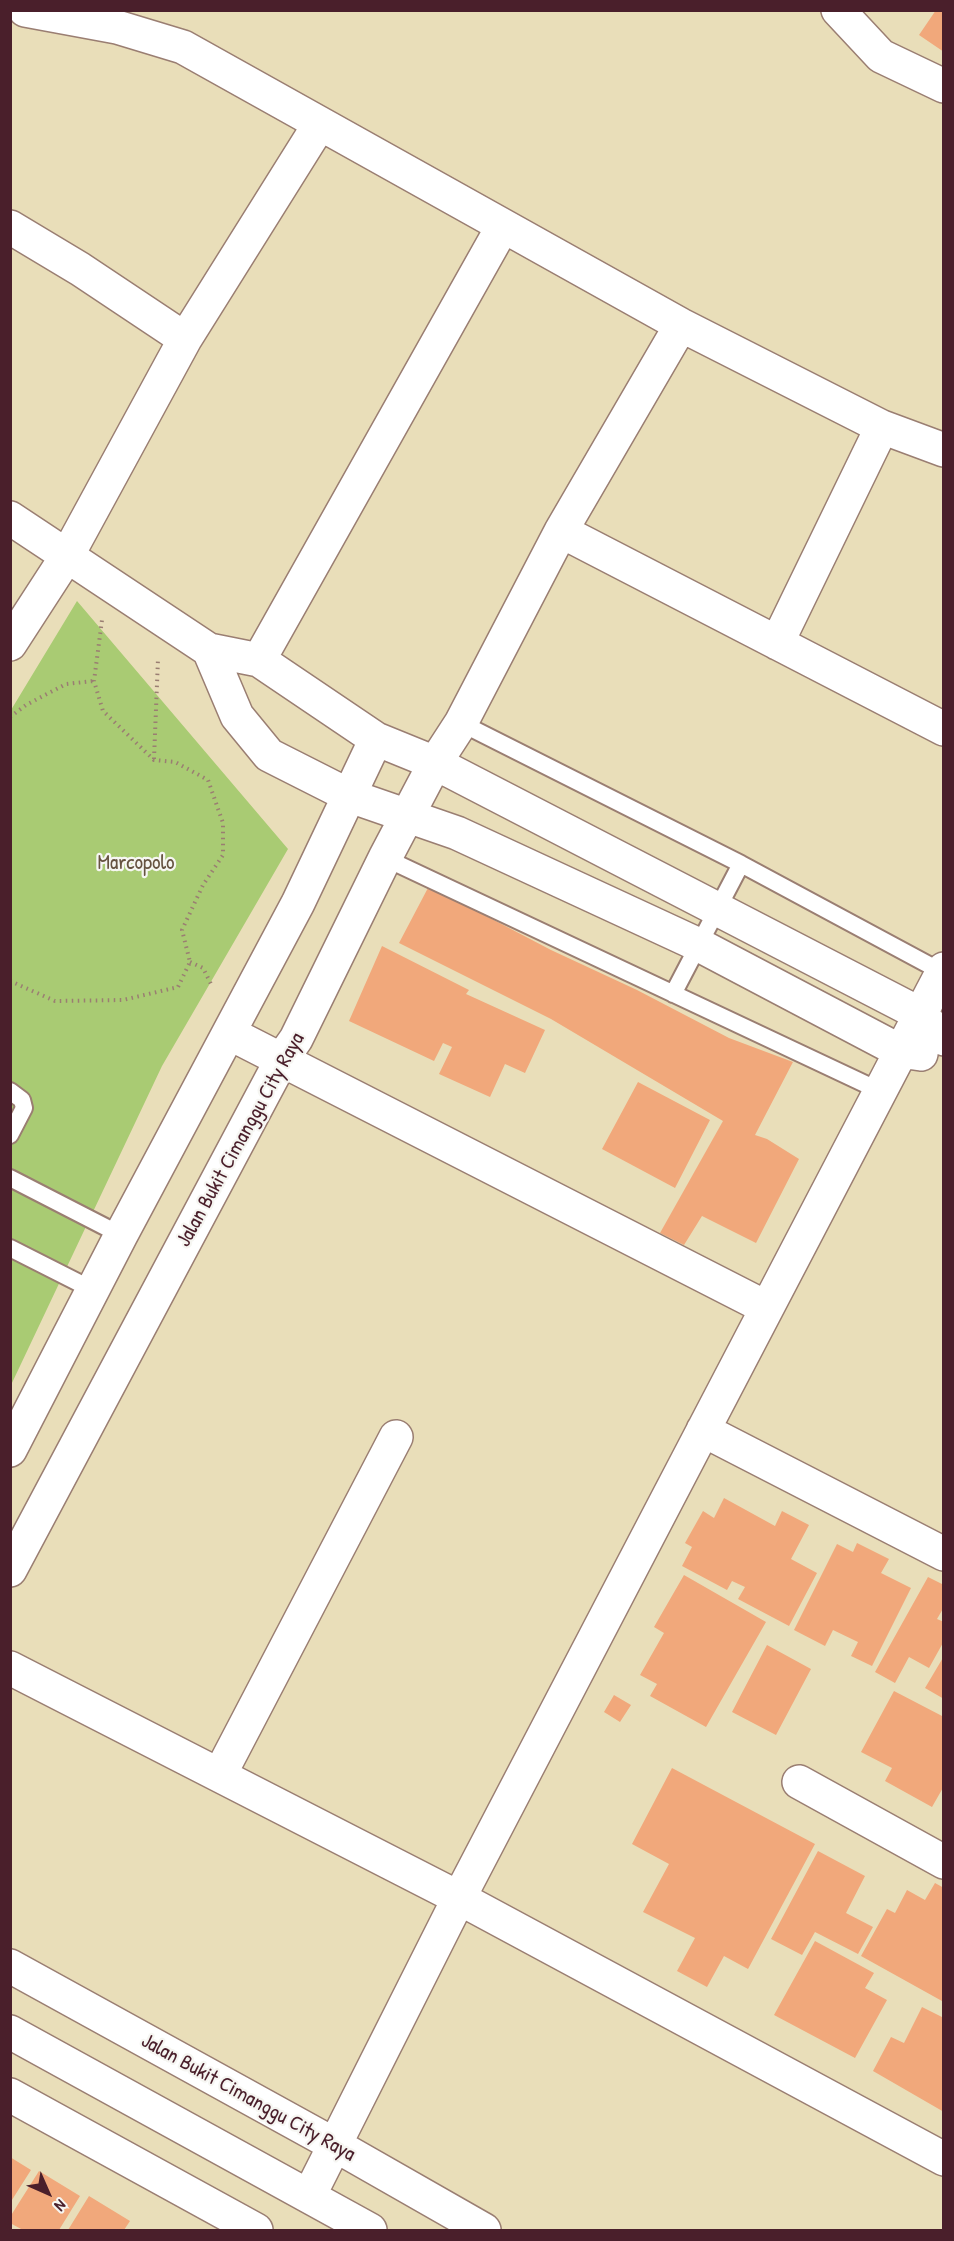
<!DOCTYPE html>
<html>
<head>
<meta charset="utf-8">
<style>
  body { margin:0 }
  #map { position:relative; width:954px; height:2241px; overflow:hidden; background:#e9deb9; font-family:"Patrick Hand",sans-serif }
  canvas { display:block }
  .frame { position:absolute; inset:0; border:12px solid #4a1f2b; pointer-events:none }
  .north { position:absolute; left:18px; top:2163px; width:60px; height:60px; -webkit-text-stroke:4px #f6f6f2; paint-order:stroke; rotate:135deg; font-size:16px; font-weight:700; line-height:24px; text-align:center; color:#4a1f2b }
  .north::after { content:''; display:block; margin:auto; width:21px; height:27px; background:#4a1f2b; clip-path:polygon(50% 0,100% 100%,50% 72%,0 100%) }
</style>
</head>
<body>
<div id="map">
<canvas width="954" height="2241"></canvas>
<div class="frame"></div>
<div class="north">N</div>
</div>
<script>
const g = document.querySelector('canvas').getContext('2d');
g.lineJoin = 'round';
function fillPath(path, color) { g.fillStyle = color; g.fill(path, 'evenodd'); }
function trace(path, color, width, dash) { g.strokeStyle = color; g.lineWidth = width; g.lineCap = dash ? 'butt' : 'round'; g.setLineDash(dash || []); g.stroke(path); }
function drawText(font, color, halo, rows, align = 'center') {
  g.font = font + ' "Patrick Hand",sans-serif'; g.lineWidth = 4.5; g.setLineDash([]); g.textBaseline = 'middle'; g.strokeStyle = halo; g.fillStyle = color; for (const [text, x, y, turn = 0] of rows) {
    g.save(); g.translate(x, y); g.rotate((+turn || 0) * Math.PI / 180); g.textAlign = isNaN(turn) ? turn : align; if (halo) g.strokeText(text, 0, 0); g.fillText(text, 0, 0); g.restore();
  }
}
const green = new Path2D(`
  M77 601 288 849 162 1066 11 1385V710Z`);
const building = new Path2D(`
  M936 10H944V52L919 35Z
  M429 886 551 950 637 990 729 1038 793 1062 755 1135 767 1139 799 1159 756 1243 702 1216 684 1245 660 1233 723 1121 551 1019 399 943Z
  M382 946 469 990 466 994 545 1030 525 1073 505 1064 490 1097 439 1074 452 1047 443 1043 434 1061 349 1021Z
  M638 1082 710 1120 675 1188 602 1149Z
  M724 1498 775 1526 782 1511 809 1525 791 1559 817 1573 789 1626 738 1599 745 1587 732 1581 727 1590 682 1566 692 1547 685 1543 703 1511 714 1518Z
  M857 1543 889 1559 881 1573 911 1588 872 1666 851 1656 858 1642 833 1630 825 1646 794 1630 837 1544 853 1552Z
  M684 1575 766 1622 706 1727 650 1696 657 1684 640 1675 664 1633 654 1627Z
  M928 1577 944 1585V1607L937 1619 944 1622V1641L929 1668 909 1657 895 1683 875 1672Z
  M767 1645 811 1669 776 1735 732 1712Z
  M944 1656V1699L925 1688Z
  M894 1691 944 1717V1786L932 1807 885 1781 892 1768 861 1752Z
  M614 1695 631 1705 620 1722 604 1712Z
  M672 1768 815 1844 748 1969 724 1956 707 1987 677 1971 695 1938 643 1912 669 1864 632 1844Z
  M818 1851 865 1876 846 1913 873 1927 858 1954 815 1932 802 1955 771 1939Z
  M935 1883 944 1888 942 2001 861 1956 887 1909 895 1913 907 1890 925 1900Z
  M815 1941 874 1973 865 1988 887 2000 855 2058 774 2015Z
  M922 2007 944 2018V2112L873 2071 891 2037 904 2043Z
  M10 2157 31 2170 10 2203Z
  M39 2171 80 2196 59 2230H23L10 2223V2217Z
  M89 2196 130 2221 124 2230H68Z`);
const path = new Path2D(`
  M10 717 26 705 66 684 94 681
  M154 759 158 659
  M190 962 203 968 212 986
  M10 981 55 1001 123 1000 178 987 190 962 182 930 203 885 223 855V823L208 780 175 762 154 760 103 711 94 681 102 620`);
const service = new Path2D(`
  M461 723 741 864 942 972
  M385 858 880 1091
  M673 994 741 864
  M10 1091 22 1100 24 1108 10 1135
  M10 1178 121 1235
  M10 1248 93 1290`);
const minor = new Path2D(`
  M25 10 117 27 183 47 681 325 882 427 944 450
  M838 10 881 56 944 86
  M10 227 80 269 185 339
  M681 325 561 531 461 723 435 763 920 1014 944 1039
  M10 518 209 650 259 660 376 739 435 763 385 858 296 1039 282 1059 10 1570
  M561 531 944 729
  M777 643 882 427
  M10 644 67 556 185 339 319 125
  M209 650 237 716 269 755 350 796 457 833 699 945 900 1051 921 1054
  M259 660 503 226
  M229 1033 767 1308
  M703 1430 944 1554
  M10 1450 121 1235 298 903 376 739
  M10 1668 459 1898 944 2159
  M220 1774 396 1437
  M799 1782 944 1862
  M10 1966 335 2145 484 2230
  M10 2032 370 2230
  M10 2095 256 2230
  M309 2196 459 1898 944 969`);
const parkNames = [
  ["Marcopolo",136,863]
];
const streetNames = [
  ["Jalan Bukit Cimanggu City Raya",241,1140,-61],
  ["Jalan Bukit Cimanggu City Raya",248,2098,29]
];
fillPath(green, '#a9cb73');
fillPath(building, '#f1a87b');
trace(service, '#9a7e72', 20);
trace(minor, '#9a7e72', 36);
trace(path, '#9a7e72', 4, [1.5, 4.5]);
trace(service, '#fff', 16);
trace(minor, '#fff', 33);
drawText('21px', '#665341', '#f6f6f2', parkNames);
drawText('21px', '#4a1f2b', '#f6f6f2', streetNames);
</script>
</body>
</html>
